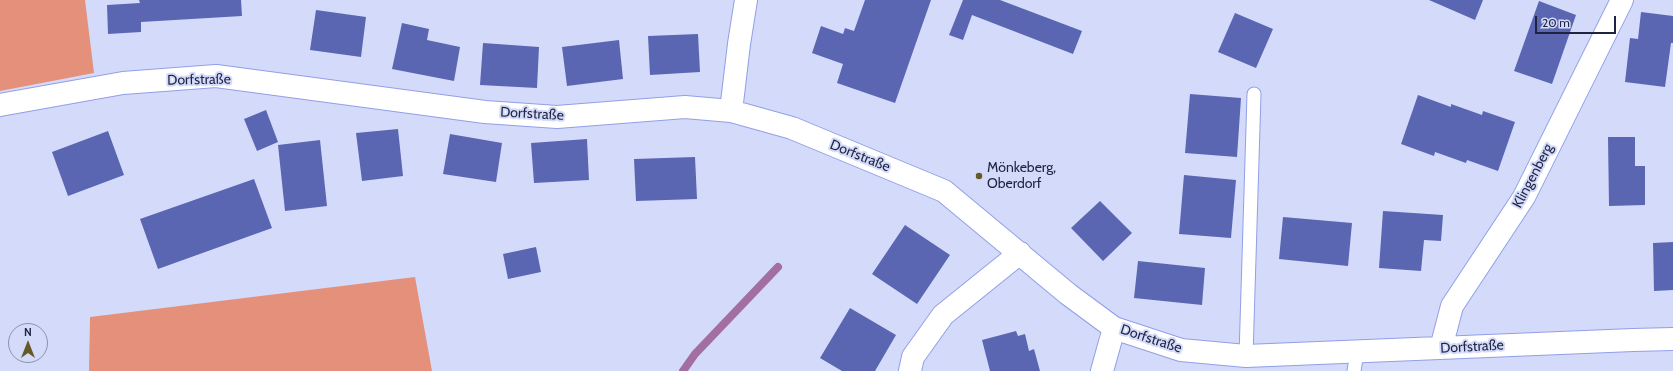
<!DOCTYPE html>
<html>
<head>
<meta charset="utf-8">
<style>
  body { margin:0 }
  #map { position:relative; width:1673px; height:371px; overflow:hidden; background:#d4dbfa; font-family:Cabin,sans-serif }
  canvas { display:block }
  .north { position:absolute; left:8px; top:323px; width:40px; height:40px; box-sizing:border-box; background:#d4dbfa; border:1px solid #8b91b0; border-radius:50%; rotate:0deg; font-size:11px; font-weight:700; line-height:16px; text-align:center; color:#1e2340 }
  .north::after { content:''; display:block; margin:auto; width:14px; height:18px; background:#665926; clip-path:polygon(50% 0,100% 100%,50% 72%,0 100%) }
  .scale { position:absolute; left:1535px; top:16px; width:81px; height:18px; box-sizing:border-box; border:2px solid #1e2340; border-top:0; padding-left:5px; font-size:12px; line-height:14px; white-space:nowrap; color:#1e2340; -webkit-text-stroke:3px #d4dbfa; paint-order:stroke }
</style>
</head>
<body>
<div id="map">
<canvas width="1673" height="371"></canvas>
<div class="north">N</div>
<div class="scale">20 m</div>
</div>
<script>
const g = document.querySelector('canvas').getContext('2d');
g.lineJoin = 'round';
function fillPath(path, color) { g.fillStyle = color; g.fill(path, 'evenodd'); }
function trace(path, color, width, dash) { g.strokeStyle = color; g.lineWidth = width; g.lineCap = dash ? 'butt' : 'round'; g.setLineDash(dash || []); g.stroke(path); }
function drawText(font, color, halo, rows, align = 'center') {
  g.font = font + ' Cabin,sans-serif'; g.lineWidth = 4; g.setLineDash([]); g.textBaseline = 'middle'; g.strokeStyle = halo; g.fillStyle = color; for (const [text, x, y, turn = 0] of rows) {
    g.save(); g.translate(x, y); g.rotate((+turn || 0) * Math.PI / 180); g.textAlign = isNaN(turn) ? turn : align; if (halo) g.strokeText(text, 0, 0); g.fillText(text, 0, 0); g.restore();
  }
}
const green = new Path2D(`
  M0 0H85L94 73 0 91Z
  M415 277 432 371H89L90 317Z`);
const stream = new Path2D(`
  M683 371 695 354 778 267`);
const building = new Path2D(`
  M139 0H241L242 16 141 22V32L108 34 107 5 140 3Z
  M865 0H931L895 103 837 83 843 64 812 53 821 26 843 34 845 28 854 31Z
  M963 0H1000L1082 31 1073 54 972 15 963 40 949 35Z
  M1429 0H1483L1475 20Z
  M1539 1 1576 15 1552 84 1514 71Z
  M316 10 366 17 361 57 310 50Z
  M1641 12 1673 16V43H1671L1665 87 1625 82 1630 38 1638 39Z
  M1235 13 1273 29 1256 68 1218 52Z
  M402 23 429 29 427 40 460 47 454 81 392 69Z
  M698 34 700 72 650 75 648 36Z
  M619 40 623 79 567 86 562 47Z
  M483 43 539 47 537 88 480 85Z
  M1190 94 1241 98 1237 157 1185 153Z
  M1418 95 1451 107V104L1482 115 1483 111 1515 122 1498 171 1467 160 1466 163 1435 152 1434 156 1401 144Z
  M266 110 278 142 257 151 244 119Z
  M398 129 403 176 362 181 356 133Z
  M108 131 124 175 68 196 52 152Z
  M450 134 502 143 496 182 443 174Z
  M1608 137H1635V166H1645V205L1609 206Z
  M587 139 589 180 534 183 531 143Z
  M320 140 327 206 285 211 278 145Z
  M695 157 697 199 636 201 634 159Z
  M1184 175 1236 180 1231 238 1179 234Z
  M254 179 272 228 158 269 140 219Z
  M1100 201 1132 233 1103 261 1071 228Z
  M1383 211 1443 215 1441 241 1424 240 1421 271 1379 268Z
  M1283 217 1352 223 1348 266 1279 259Z
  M905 225 950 255 917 304 872 274Z
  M1673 242V290L1654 291 1653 243Z
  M536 247 541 272 508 279 503 254Z
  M1138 261 1205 268 1202 305 1134 298Z
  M850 308 896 335 875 371H842L820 358Z
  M1016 331 1018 336 1025 334 1029 351 1034 349 1040 371H990L982 340Z`);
const service = new Path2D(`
  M1246 356 1254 94
  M1354 371 1357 352`);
const minor = new Path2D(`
  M0 105 123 83 216 76 485 112 557 117 685 107 731 111 792 128 944 191 1068 294 1114 328 1181 350 1246 356 1633 340 1673 339
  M731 111 739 44 746 0
  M1441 348 1452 306 1524 197 1622 0
  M910 371 913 357 943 315 1020 253
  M1102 371 1114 328`);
const markers = [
  [979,176,4,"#665926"]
];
const streetNames = [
  ["Dorfstraße",199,80,-1],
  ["Dorfstraße",532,114,3],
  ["Dorfstraße",860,156,22],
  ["Klingenberg",1533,176,-62],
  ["Dorfstraße",1151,339,18],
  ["Dorfstraße",1472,347,-3]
];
const poiNames = [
  ["Mönkeberg,",987,168],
  ["Oberdorf",987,184]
];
fillPath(green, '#e5907b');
trace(stream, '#a36fa1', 8);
fillPath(building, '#5a66b1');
trace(service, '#919fe8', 15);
trace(minor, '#919fe8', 24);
trace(service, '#fff', 13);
trace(minor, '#fff', 22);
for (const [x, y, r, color] of markers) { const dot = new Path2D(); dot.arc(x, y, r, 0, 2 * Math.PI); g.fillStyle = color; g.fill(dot); trace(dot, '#d4dbfa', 1.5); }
drawText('14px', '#1e2340', '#d4dbfa', streetNames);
drawText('14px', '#1e2340', '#d4dbfa', poiNames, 'left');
</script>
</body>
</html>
